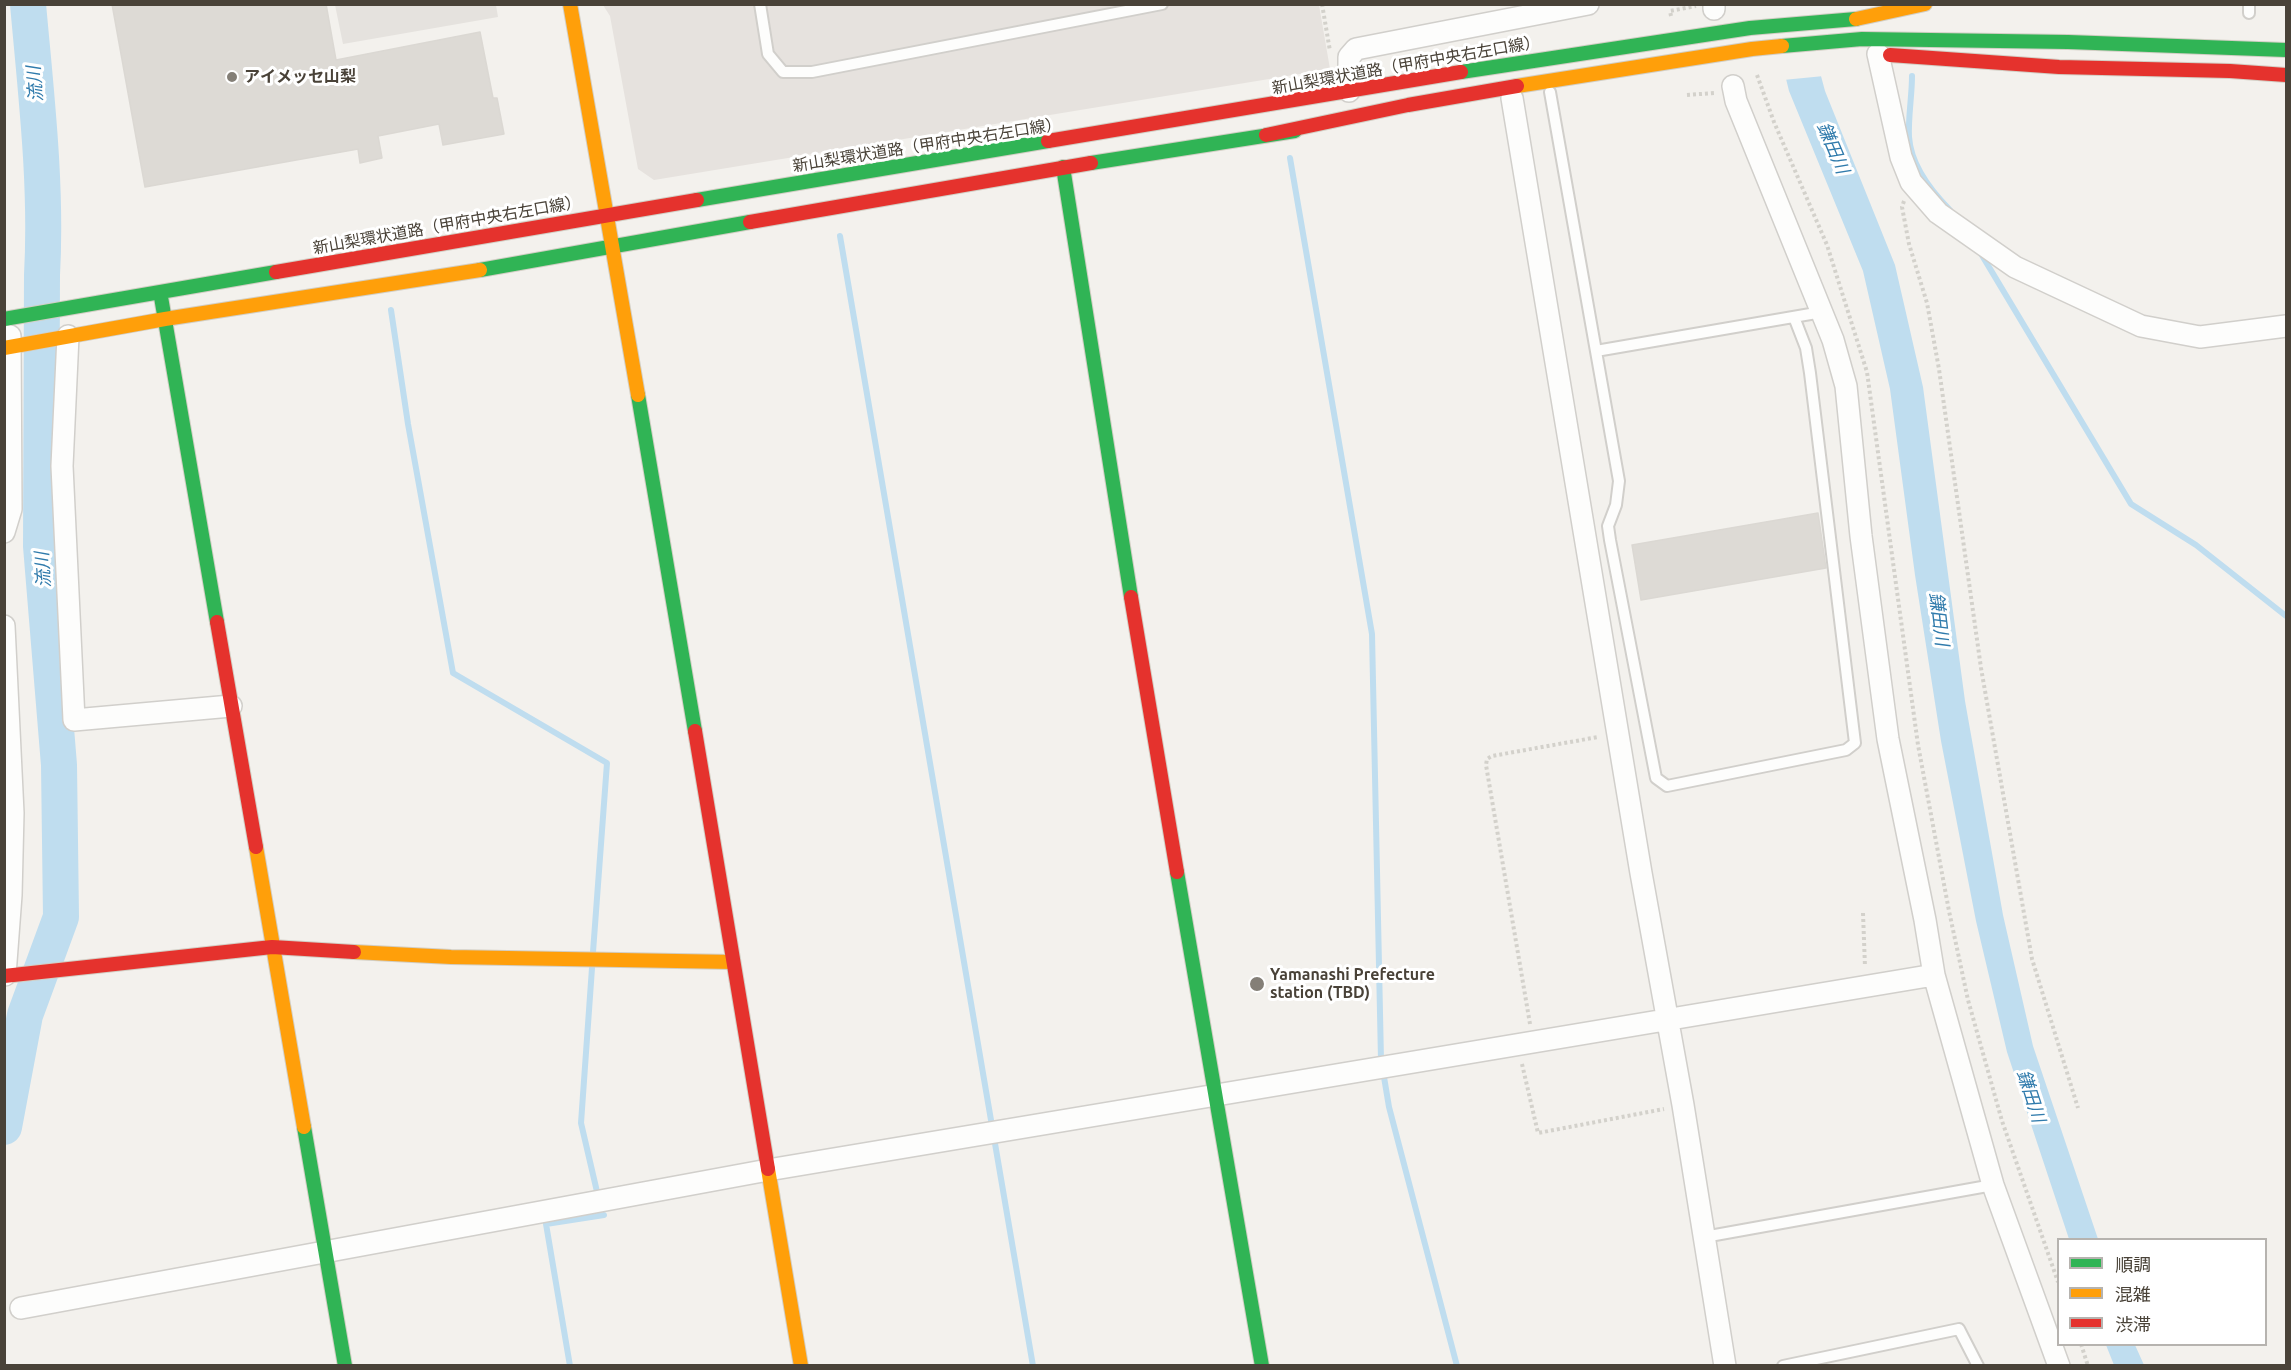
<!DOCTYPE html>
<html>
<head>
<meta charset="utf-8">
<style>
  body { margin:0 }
  #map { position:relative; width:2291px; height:1370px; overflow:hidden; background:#f3f1ed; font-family:Ubuntu,"Noto Sans JP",sans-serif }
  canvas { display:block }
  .frame { position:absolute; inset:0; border:6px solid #494238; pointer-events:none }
  .legend { position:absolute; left:2057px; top:1238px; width:210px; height:108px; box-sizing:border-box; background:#fff; border:2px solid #b6b3af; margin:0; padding:8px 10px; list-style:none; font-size:18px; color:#494238 }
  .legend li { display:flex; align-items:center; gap:12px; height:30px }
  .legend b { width:30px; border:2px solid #b6b3af }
</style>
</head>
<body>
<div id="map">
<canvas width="2291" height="1370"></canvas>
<div class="frame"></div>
<ul class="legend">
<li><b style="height:8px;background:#30b455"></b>順調</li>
<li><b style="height:8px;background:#ff9f0a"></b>混雑</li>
<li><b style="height:8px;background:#e5322d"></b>渋滞</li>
</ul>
</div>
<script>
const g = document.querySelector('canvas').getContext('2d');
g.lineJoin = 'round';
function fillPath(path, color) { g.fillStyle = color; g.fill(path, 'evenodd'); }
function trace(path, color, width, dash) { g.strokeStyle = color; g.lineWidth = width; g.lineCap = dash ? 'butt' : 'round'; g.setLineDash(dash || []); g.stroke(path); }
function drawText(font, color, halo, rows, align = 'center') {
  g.font = font + ' Ubuntu,"Noto Sans JP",sans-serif'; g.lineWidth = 6; g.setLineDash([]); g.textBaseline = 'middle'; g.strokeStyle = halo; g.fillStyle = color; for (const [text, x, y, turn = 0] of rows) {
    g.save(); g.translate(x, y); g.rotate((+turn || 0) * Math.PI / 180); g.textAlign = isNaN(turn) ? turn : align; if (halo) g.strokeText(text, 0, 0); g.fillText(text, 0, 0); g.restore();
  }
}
const industrial = new Path2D(`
  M603 5H1319L1330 69 654 180 638 169 610 16Z`);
const parking = new Path2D(`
  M335 5H496L498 17 343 44Z`);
const water = new Path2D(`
  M1768 5H1802L1825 91 1895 265 1923 387 1965 701 2003 915 2033 1046 2098 1239H2069L2007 1052 1976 921 1941 741 1915 575 1890 389 1863 271 1789 91Z
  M2106 1345H2135L2144 1365H2114Z`);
const pier = new Path2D(`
  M1765 4H1805L1824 76 1783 80Z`);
const stream = new Path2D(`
  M1912 76C1912 96 1908 117 1909 137 1911 166 1931 191 1950 210
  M1290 158 1372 634 1381 1060
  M840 236 1033 1366
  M1980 252 2131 504 2196 545 2286 616
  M391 310 408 424 453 673 607 763 593 952
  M592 968 581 1123 598 1196
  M1384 1077 1389 1107 1457 1366
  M570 1366 546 1224 604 1215`);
const river = new Path2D(`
  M4 1127 25 1015 61 917 59 765 41 546 42 275C47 185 36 94 28 4`);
const building = new Path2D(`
  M112 4H326L336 60 480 32 493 98H497L504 134 443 145 439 124 378 136 382 158 360 163 358 149 145 187Z
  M1818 513 1826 568 1641 600 1632 545Z`);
const path = new Path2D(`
  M1322 4 1330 51
  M1671 16 1670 11 1696 6
  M1757 75 1774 122 1827 245 1867 372 1918 745 1949 911 1968 1000 2002 1121 2058 1282
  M1687 95 1714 93
  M1904 201 1902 207 1909 244 1927 303 1939 369 1981 668 2032 959 2078 1108
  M1863 913 1865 967
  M1530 1024 1486 765 1487 759 1492 756 1598 737
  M1522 1064 1538 1133 1664 1109
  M2081 1344 2088 1366`);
const lane = new Path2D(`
  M760 4 768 54 783 72H812L1162 4
  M2249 13V4
  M1550 92 1619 481 1616 505 1608 526 1610 540 1656 778 1667 786 1846 750 1855 743 1810 373 1806 348 1794 317
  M1596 351 1822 312
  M1704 1237 1993 1185
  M1783 1366 1959 1329 1978 1366`);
const street = new Path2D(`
  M1714 4V9
  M1878 54 1901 157 1911 182 1938 213 2015 267 2141 326 2200 337 2286 326
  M1733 86 1736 101 1833 340 1846 386 1861 536 1888 739 1925 920 1934 975 1993 1185 2059 1366
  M1349 91V57L1356 49 1588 4
  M1512 98 1641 873 1683 1105 1725 1366
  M68 336 62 466 74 720 231 706
  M4 532 11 509 10 336
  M4 626 13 813 11 895 5 975
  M21 1308 768 1170 1934 975`);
const fast = new Path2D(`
  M1782 46 1862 39 2068 42 2286 50
  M1461 72 1750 28 1856 19
  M1091 163 1295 131
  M1063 167 1131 597
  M697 200 1048 141
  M480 270 750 222
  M161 297 217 622
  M4 319 276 272
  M638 395 695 731
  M1177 872 1262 1366
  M304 1127 345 1366`);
const slow = new Path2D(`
  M570 4 638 395
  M1856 19 1925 4
  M1517 86 1752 49 1782 46
  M4 348 165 319 480 270
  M256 847 304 1127
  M354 952 451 957 733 962
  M768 1169 801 1366`);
const jam = new Path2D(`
  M1890 55 2059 67 2230 71 2286 75
  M1266 135 1408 105 1517 86
  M1048 141 1461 72
  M750 222 1091 163
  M276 272 697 200
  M1131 597 1177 872
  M217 622 256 847
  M695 731 768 1169
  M4 976 272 947 354 952`);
const markers = [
  [232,77,6,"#847f77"],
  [1257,984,8,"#847f77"]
];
const streetNames = [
  ["新山梨環状道路（甲府中央右左口線）",1406,65,-10],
  ["新山梨環状道路（甲府中央右左口線）",927,145,-9],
  ["新山梨環状道路（甲府中央右左口線）",447,225,-10]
];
const poiNames = [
  ["アイメッセ山梨",244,77],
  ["Yamanashi Prefecture",1270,975],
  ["station (TBD)",1270,993]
];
const waterNames = [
  ["流川",35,84,-95],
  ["鎌田川",1833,148,67],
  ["流川",43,570,-94],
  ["鎌田川",1939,619,83],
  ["鎌田川",2031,1096,72]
];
fillPath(industrial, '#e6e2de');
fillPath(parking, '#e5e2de');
fillPath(water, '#bfddef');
fillPath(pier, '#f3f1ed');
trace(stream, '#bfddef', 6);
trace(river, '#bfddef', 36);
fillPath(building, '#dddad5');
trace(building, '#dbd8d3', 1.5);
trace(lane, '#d1cfcb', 14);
trace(street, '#d1cfcb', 24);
trace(fast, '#d2cec4', 16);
trace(slow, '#d2cec4', 16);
trace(jam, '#d2cec4', 16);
trace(path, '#d3d1cb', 4, [3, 3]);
trace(lane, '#fdfdfc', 10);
trace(street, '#fdfdfc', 21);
trace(fast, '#30b455', 14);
trace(slow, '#ff9f0a', 14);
trace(jam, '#e5322d', 14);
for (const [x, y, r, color] of markers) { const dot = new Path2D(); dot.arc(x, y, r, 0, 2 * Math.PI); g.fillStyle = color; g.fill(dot); trace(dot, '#fff', 2); }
drawText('16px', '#494238', '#fff', streetNames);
drawText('bold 16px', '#494238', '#fff', poiNames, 'left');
drawText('italic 18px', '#307bac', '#fff', waterNames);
</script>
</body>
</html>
